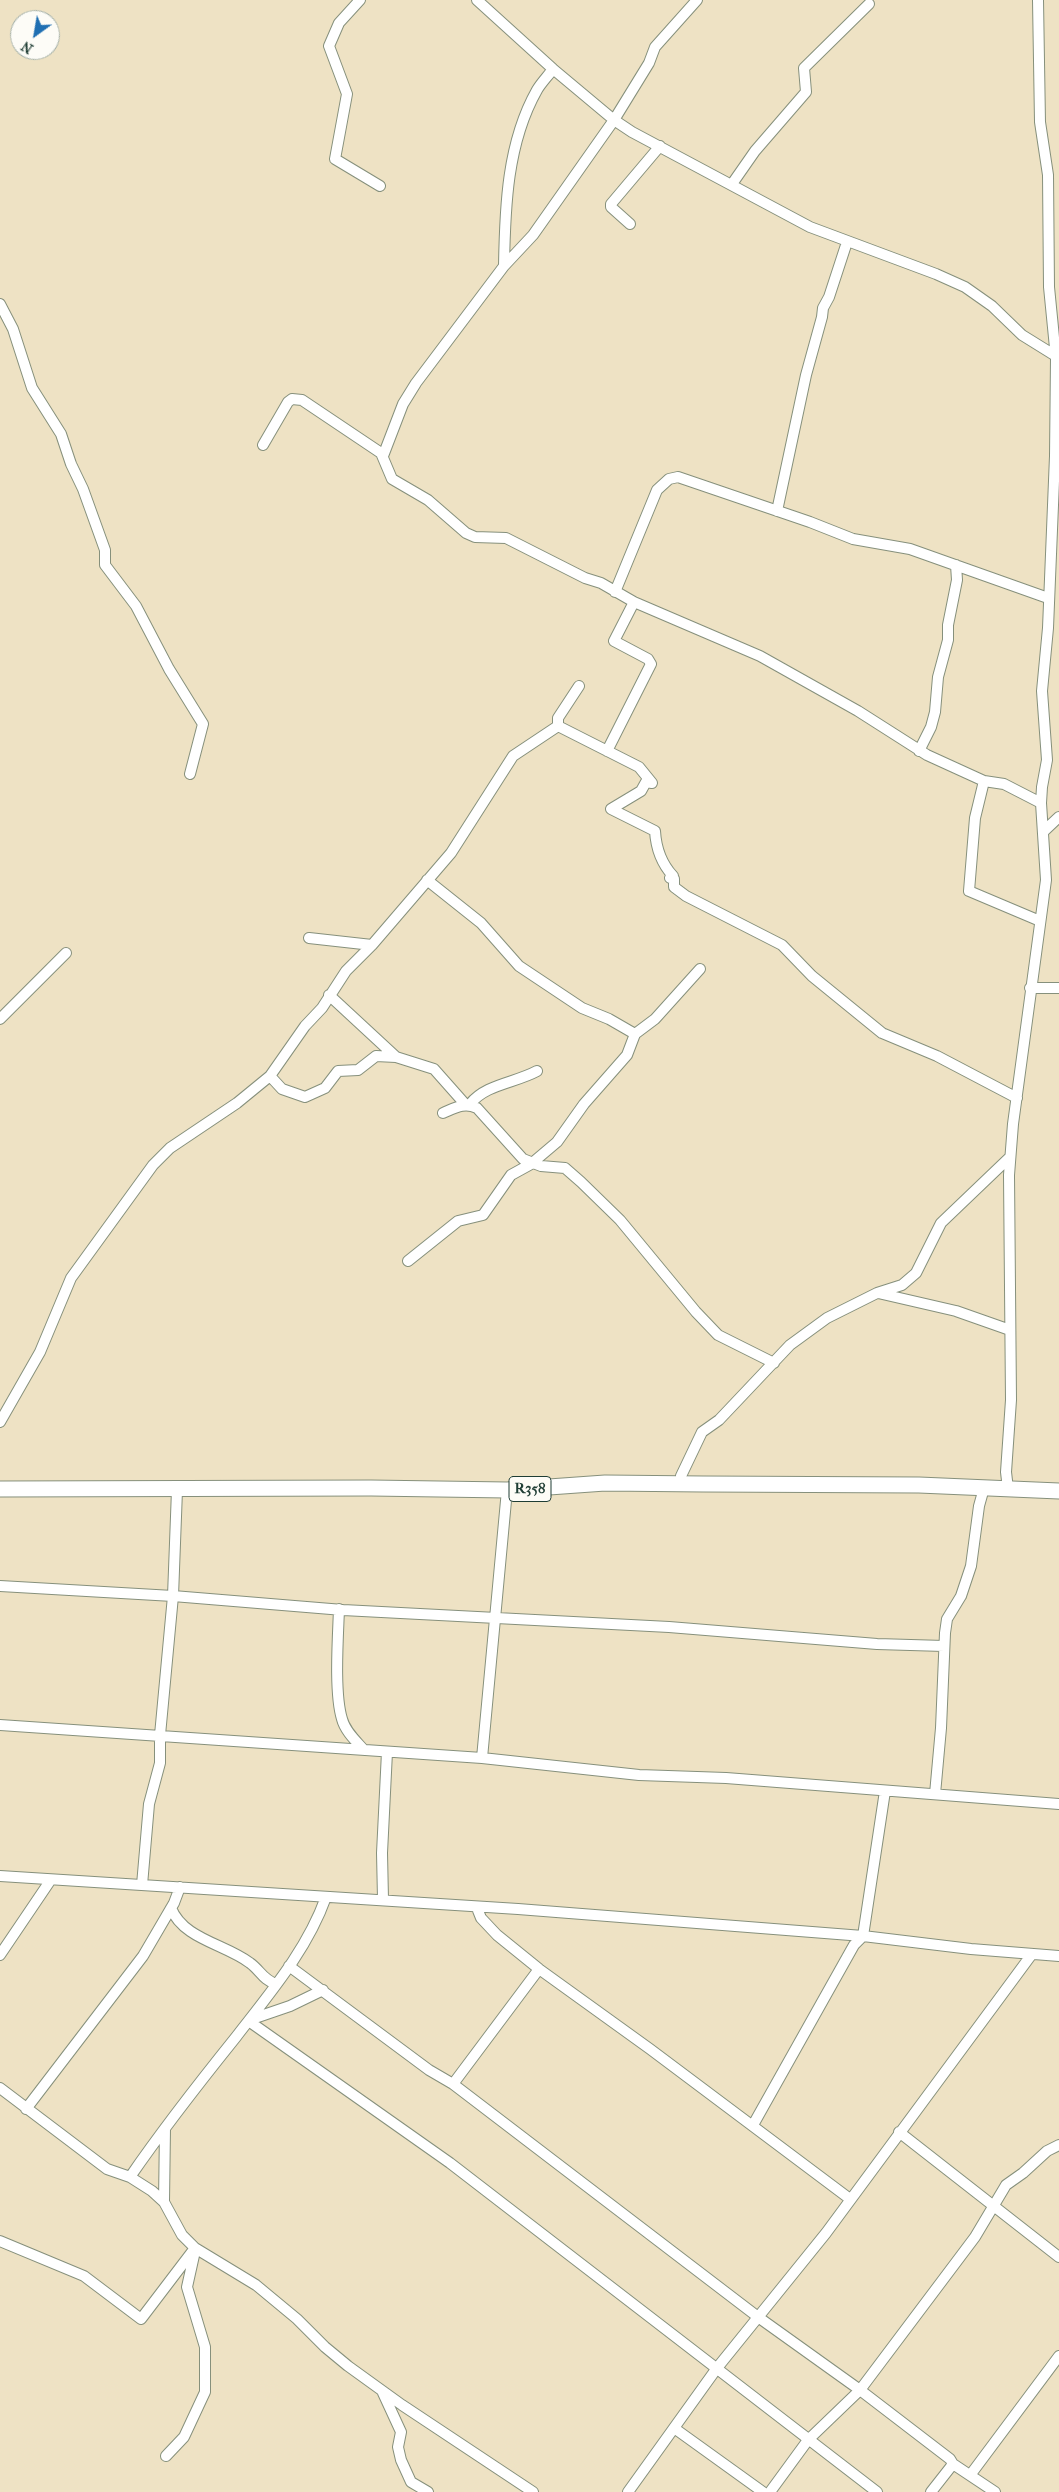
<!DOCTYPE html>
<html>
<head>
<meta charset="utf-8">
<style>
  body { margin:0 }
  #map { position:relative; width:1059px; height:2492px; overflow:hidden; background:#eee2c4; font-family:"IM FELL French Canon",serif }
  canvas { display:block }
  .north { position:absolute; left:10px; top:10px; width:50px; height:50px; box-sizing:border-box; background:#fdfcf7; border:1px solid #a4b0a9; border-radius:50%; rotate:212deg; font-size:14px; font-weight:700; line-height:20px; text-align:center; color:#1f3d34 }
  .north::after { content:''; display:block; margin:auto; width:18px; height:22px; background:#1f6fb2; clip-path:polygon(50% 0,100% 100%,50% 72%,0 100%) }
</style>
</head>
<body>
<div id="map">
<canvas width="1059" height="2492"></canvas>
<div class="north">N</div>
</div>
<script>
const g = document.querySelector('canvas').getContext('2d');
g.lineJoin = 'round';
function trace(path, color, width, dash) { g.strokeStyle = color; g.lineWidth = width; g.lineCap = dash ? 'butt' : 'round'; g.setLineDash(dash || []); g.stroke(path); }
function drawText(font, color, halo, rows, align = 'center') {
  g.font = font + ' "IM FELL French Canon",serif'; g.lineWidth = 4; g.setLineDash([]); g.textBaseline = 'middle'; g.strokeStyle = halo; g.fillStyle = color; for (const [text, x, y, turn = 0] of rows) {
    g.save(); g.translate(x, y); g.rotate((+turn || 0) * Math.PI / 180); g.textAlign = isNaN(turn) ? turn : align; if (halo) g.strokeText(text, 0, 0); g.fillText(text, 0, 0); g.restore();
  }
}
const street = new Path2D(`
  M360 0 339 23 329 46 347 94 335 159 380 186
  M477 0 553 69 614 120 632 132 810 227 936 274 965 287 992 306 1022 335 1059 358
  M732 184 755 151 806 92 804 68 869 4
  M630 224 611 207V204L660 146
  M504 266C505 207 507 143 537 90 541 83 548 76 553 69
  M0 304 13 329 32 388 61 434 71 464 83 489 105 550V565L136 606 169 669 203 724 190 774
  M263 445 288 402 292 399 302 400 381 453 392 479 428 500 466 533 475 537 506 538 585 578 601 583 634 602 760 656 858 711 927 755 984 781 1004 784 1041 803
  M383 456 403 404 416 383 504 266 533 235 614 120 649 63 655 47 697 0
  M777 511 806 375 822 317 823 308 829 297 847 242
  M615 592 657 490 669 479 678 477 810 522 853 539 910 549 1048 598
  M558 726 639 767 652 783 646 782 641 791 611 809 655 831C656 848 661 863 673 876L670 878 674 879V887L686 896 782 945 812 976 882 1033 937 1056 1017 1098
  M607 751 651 664 648 659 614 641 634 602
  M919 751 931 727 935 712 938 677 948 640V625L957 580 956 565
  M984 781 975 818 969 891 1040 921
  M1044 831 1059 817
  M427 880 481 923 519 966 582 1008 609 1019 635 1034 655 1019 700 969
  M309 938 372 945
  M1030 988H1059
  M329 995 396 1057 434 1069 465 1104
  M0 1019 66 953
  M270 1076 282 1089 305 1097 325 1088 338 1071 358 1070 376 1056 396 1057
  M470 1104C486 1084 515 1083 537 1071
  M443 1113C455 1108 464 1102 477 1108L523 1159 541 1166 565 1168 581 1182 620 1220 696 1312 718 1335 774 1363
  M408 1261 458 1221 483 1215 511 1175 531 1164 557 1142 584 1104 627 1055 635 1034
  M878 1293 956 1311 1010 1330
  M0 1422 40 1352 71 1278 153 1165 170 1148 237 1103 270 1076 305 1026 322 1008 346 971 372 945 451 853 513 756 558 726V718L579 686
  M681 1484V1476L702 1432 719 1420 790 1345 827 1318 877 1293 902 1285 916 1273 941 1223 1010 1157
  M1008 1489 1006 1472 1011 1400 1009 1175 1013 1124 1046 880 1041 803 1042 787 1047 760 1042 691 1048 628 1055 456 1056 358 1049 287 1048 175 1040 122 1038 0
  M0 1586 173 1596 343 1610 669 1627 877 1644 944 1646
  M339 1609C338 1637 334 1693 342 1719 345 1731 356 1741 364 1750
  M0 1725 482 1758 639 1775 726 1778 1059 1804
  M482 1758 507 1490
  M935 1794 941 1728 945 1633 947 1619 961 1596 971 1566 979 1506 984 1488
  M0 1876 518 1909 863 1936 971 1949 1059 1956
  M142 1885 149 1804 160 1763V1735L173 1596 177 1490
  M383 1899 382 1853 387 1752
  M171 1908C183 1939 225 1944 250 1963 260 1970 263 1980 276 1984
  M477 1908 481 1918 497 1935 539 1969 650 2049 850 2199
  M0 1955 50 1881
  M289 1966 429 2070 453 2084 758 2317 860 2390 950 2459 953 2464 995 2492
  M252 2019 290 2006 323 1990
  M250 2022 450 2163 877 2492
  M453 2084 539 1969
  M0 2088 107 2169 130 2177 152 2191 164 2202 182 2235 195 2248 256 2285 297 2319 325 2347 348 2366 402 2405 533 2492
  M26 2109 143 1956 174 1903 180 1887
  M753 2125 854 1945 863 1936 885 1791
  M899 2132 1059 2257
  M130 2177C163 2129 199 2083 236 2037 270 1993 307 1950 326 1897
  M164 2202 165 2128
  M0 2241 84 2276 141 2319 195 2248
  M383 2393 401 2432 398 2447 401 2460 411 2482 428 2492
  M674 2428 763 2492
  M166 2456 184 2437 205 2392V2347L187 2287 195 2251
  M971 2474 1059 2356
  M628 2492 717 2368 826 2233 1032 1954
  M770 2492 808 2440 860 2390 975 2237 1006 2185 1023 2173 1047 2151 1059 2145
  M931 2492 953 2464`);
const primary = new Path2D(`
  M0 1489 371 1488 507 1490 605 1483 703 1484 919 1485 1059 1491`);
const shields = [
  [530,1489,42]
];
const shieldNames = [
  ["R358",530,1489]
];
trace(street, '#86907c', 12);
trace(primary, '#86907c', 17);
trace(street, '#fff', 10);
trace(primary, '#fff', 15);
for (const [x, y, w] of shields) { const box = new Path2D(); box.roundRect(x - w / 2, y - 12.5, w, 25, 4); g.fillStyle = '#fdfcf7'; g.fill(box); trace(box, '#1f3d34', 1); }
drawText('bold 15px', '#1f3d34', null, shieldNames);
</script>
</body>
</html>
